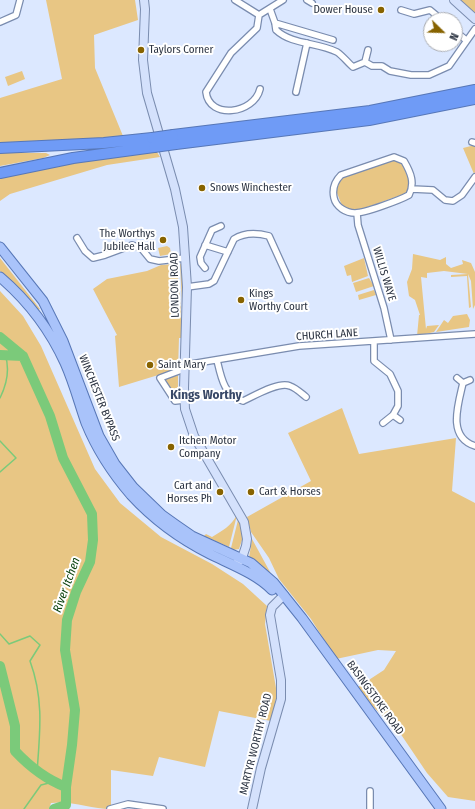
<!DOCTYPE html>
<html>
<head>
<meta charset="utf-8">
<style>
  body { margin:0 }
  #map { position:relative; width:475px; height:809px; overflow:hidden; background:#dce8ff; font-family:"Fira Sans Condensed",sans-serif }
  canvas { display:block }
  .north { position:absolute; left:423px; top:12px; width:40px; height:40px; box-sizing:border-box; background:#fff; border:1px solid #aaadb3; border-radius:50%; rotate:113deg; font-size:11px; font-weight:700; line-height:16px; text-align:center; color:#2b3341 }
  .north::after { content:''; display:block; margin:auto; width:14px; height:18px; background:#876300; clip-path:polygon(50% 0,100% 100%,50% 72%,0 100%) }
</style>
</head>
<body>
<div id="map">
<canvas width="475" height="809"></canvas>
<div class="north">N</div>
</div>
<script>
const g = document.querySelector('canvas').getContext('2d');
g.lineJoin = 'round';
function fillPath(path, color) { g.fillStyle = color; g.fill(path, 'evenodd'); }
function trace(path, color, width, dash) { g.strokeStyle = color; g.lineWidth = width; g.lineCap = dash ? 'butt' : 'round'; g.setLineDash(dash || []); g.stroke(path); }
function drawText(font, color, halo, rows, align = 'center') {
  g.font = font + ' "Fira Sans Condensed",sans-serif'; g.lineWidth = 4; g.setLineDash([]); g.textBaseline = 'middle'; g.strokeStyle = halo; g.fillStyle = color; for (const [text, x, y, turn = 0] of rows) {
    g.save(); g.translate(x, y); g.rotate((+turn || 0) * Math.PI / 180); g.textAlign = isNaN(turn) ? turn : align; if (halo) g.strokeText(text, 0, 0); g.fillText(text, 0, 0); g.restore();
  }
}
const green = new Path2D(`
  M46 0H135L138 20 94 35 95 68 123 136 25 145 0 143V98L62 79Z
  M459 0H475V16Z
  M22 71 25 79 8 86 5 77Z
  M475 145V172L474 174 463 148Z
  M157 152 160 157 107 165 10 194 0 201V178L82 160Z
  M0 153H46L50 155 43 158 0 166Z
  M394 160C405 164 405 168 408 179L410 180 407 193 356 211C340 210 342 203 336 191L341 178 360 170 371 168 372 166Z
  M167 246 170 248 171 254 160 256 158 248Z
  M413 254 440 260 446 257V264L451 268 463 264 462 260 471 263 475 272V305L473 309 471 281 468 274 444 271 427 273V278L421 277 426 329 427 326 439 325 434 332 417 336 419 315H420L415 300 409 296 407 282 412 269Z
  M0 258 40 309 37 311 0 271Z
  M364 258 368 276 352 282 351 275 347 276 344 266Z
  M180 263 183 268 184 304H182Z
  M175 264 177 266C179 290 182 314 182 338H179L178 369 119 387 115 336 117 335 93 289 107 279 147 271 161 265Z
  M468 274 471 307 469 308 467 276 451 277V275Z
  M369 278 374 286 356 292 353 283Z
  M374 290 376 295 359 300 358 295Z
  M0 291 23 316 41 346 95 469 120 503 161 537 212 564 243 584 267 606 265 624 277 694 271 721 219 711 205 767 159 757 153 776 111 770V809C91 809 70 800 51 803L49 809H0Z
  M467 314 470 320 469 327 436 332 444 320 448 323 453 316Z
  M178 374V400L163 379Z
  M342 408 359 454 456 438 452 491 475 503V801L448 797 427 773 400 733 355 689 384 670 396 651 378 650 336 659 311 619 279 579 269 558 251 532 247 517 311 481 288 433Z
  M237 515 229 547 204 536 206 534 212 537C222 531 231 526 237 515Z
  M239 516 243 537 239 549 233 550 231 548Z
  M252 539 275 581 249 558Z`);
const stream = new Path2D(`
  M0 398C7 384 10 369 5 354
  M0 441 16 458 0 472
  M0 634 9 644 30 636 40 645 30 661C44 699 40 732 37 772
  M24 809 41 785 53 782`);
const river = new Path2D(`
  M0 337 23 356 50 416 63 458 92 514 93 540 90 562 76 592 67 620 65 650 75 710 72 745 66 787V805L54 809
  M0 355 23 356
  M0 666 15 726V751C30 767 45 779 66 787`);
const street = new Path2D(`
  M235 0 259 15
  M307 0 312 3
  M270 9 275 23 276 30C292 45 317 42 337 52 343 56 348 63 353 67L365 62
  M401 10 414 14 430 10 442 20
  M0 22 16 15 20 0
  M275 23 333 40
  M455 31 466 40
  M368 50 365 62 372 66H382L390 71 411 75H429L449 66 475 29
  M260 89C254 114 209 120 206 92L231 53 257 28 259 15 283 0
  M296 92 307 43
  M472 142 475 143
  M394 157 404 161C411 173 415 183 409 195 400 200 365 213 355 213 346 213 336 207 334 198 332 189 335 181 341 175Z
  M412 189 433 190 445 200 453 201 462 195 475 177
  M357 213 358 225 384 308 391 340
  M77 238 85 251 93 258 105 255 132 245 141 248 150 259 159 261 185 258
  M205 245 228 252
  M205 268 201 263 200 257 212 230 221 226
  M187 287 209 284 214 281 234 239C245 232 258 233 269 236L289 280
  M374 342V361L390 374 398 391V406L393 415 383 423
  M217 360C221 377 224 396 243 401 254 396 279 381 290 386 296 388 301 393 306 397
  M185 365 299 346 475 334
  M184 369 160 378 175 401 184 400
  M457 378 463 383 470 380
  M463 383C458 405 447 437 475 446
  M393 415 400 420
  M370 791V809
  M110 809 128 804 163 809`);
const secondary = new Path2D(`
  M144 0 145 9 143 60 147 93 175 189 183 227 187 287 184 388 185 409 194 436 244 522 247 539 246 546 242 558 237 563
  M454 0 475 19
  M252 809 261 768 281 699V680L270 615 272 607 284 595`);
const primary = new Path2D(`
  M0 247 43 301 63 341 99 436 115 464 133 487 162 515 176 525 192 536 251 563 274 583 302 618 441 809
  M0 277C28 301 50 330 65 363 74 383 79 403 86 423 97 450 112 473 131 495 153 519 180 539 210 554 230 564 257 574 272 590`);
const highway = new Path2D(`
  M173 135 370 111 475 90
  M176 144 369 120 475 99
  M0 148 104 143 152 138
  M0 173 73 158 154 147`);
const highwayBridge = new Path2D(`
  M152 138 173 135
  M154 147 176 144`);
const markers = [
  [381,10,4,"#876300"],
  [141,50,4,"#876300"],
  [202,188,4,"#876300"],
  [163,240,4,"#876300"],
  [241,300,4,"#876300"],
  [150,365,4,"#876300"],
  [171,447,4,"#876300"],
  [220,492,4,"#876300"],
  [251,492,4,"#876300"]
];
const poiNames = [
  ["Dower House",373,10,"right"],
  ["Taylors Corner",149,50],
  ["Snows Winchester",210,188],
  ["The Worthys",155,234,"right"],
  ["Jubilee Hall",155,247,"right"],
  ["Kings",249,294],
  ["Worthy Court",249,307],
  ["Saint Mary",158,365],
  ["Itchen Motor",179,441],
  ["Company",179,454],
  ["Cart and",212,486,"right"],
  ["Horses Ph",212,499,"right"],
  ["Cart & Horses",259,492]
];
const streetNames = [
  ["WILLIS WAYE",384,274,73],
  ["LONDON ROAD",175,285,-91],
  ["CHURCH LANE",327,335,-4],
  ["WINCHESTER BYPASS",99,398,68],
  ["BASINGSTOKE ROAD",375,698,54],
  ["MARTYR WORTHY ROAD",256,744,-76]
];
const waterNames = [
  ["River Itchen",67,585,-70]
];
const quarterNames = [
  ["Kings Worthy",206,395]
];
fillPath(green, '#e8c684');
trace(stream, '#7bca7a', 1.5);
trace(river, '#7bca7a', 10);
trace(street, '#7a8caf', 8);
trace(secondary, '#7a8caf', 10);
trace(primary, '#5777b7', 11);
trace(highway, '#5777b7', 12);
trace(street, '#fff', 5.5);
trace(secondary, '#d4e1fc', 8);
trace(primary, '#a9c3fa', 9);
trace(highway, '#6f9bf6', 10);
trace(highwayBridge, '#5777b7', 12, []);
trace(highwayBridge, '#6f9bf6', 10);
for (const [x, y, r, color] of markers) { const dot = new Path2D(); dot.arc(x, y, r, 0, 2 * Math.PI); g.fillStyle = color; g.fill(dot); trace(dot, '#fff', 1.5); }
drawText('11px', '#2b3341', '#fff', poiNames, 'left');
drawText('11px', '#2b3341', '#fff', streetNames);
drawText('italic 12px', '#0a420e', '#fff', waterNames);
drawText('bold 13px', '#394968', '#fff', quarterNames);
</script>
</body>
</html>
